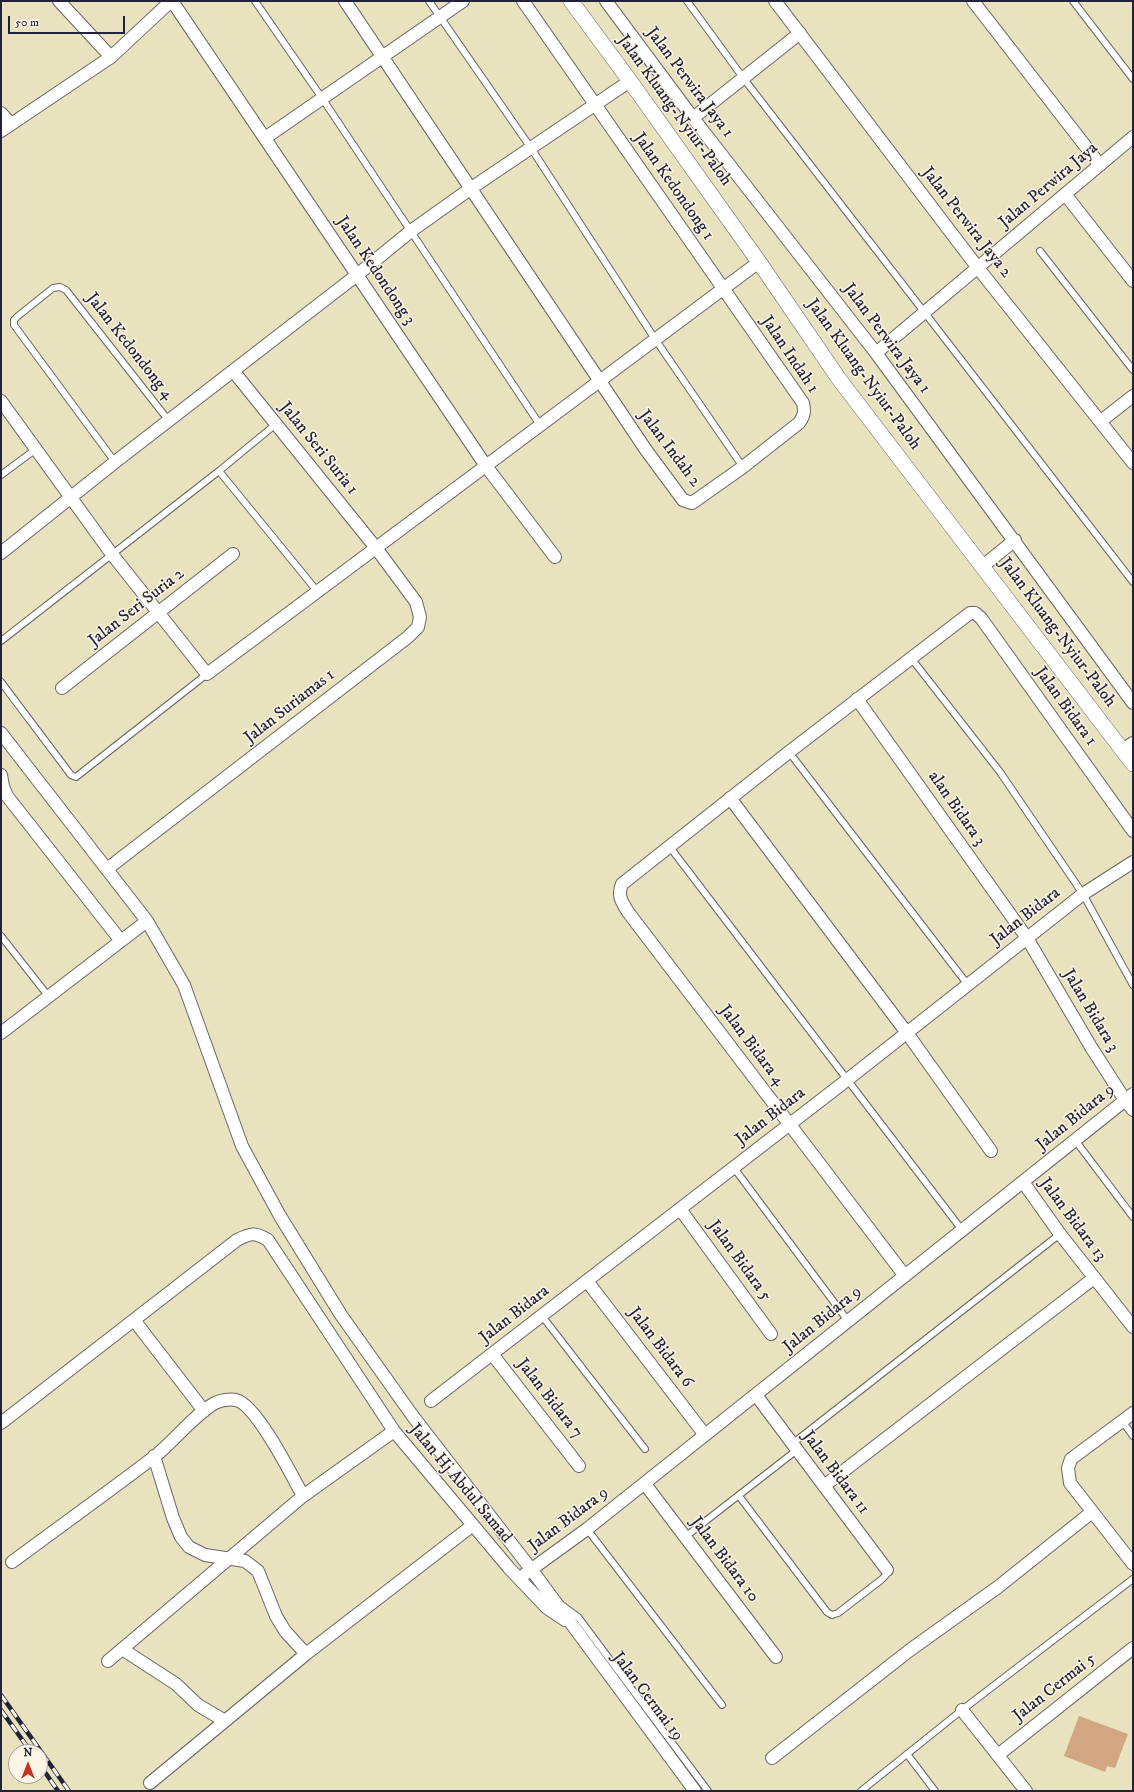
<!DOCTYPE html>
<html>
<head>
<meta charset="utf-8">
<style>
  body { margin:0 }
  #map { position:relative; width:1134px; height:1792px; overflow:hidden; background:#e9e2bf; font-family:"IM FELL DW Pica",serif }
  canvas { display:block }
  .frame { position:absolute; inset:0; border:2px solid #22223b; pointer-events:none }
  .north { position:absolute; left:8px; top:1744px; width:40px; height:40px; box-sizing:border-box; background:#fcf5e5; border:1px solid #a5a1a1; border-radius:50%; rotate:0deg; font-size:11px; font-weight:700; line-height:16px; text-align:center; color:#22223b }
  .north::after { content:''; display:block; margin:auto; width:14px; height:18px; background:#c8321e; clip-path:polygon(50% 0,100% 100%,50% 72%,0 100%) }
  .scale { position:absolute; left:8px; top:16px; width:117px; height:18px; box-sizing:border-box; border:2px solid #22223b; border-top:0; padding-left:5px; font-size:12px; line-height:14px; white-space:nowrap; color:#22223b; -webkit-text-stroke:3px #fcf5e5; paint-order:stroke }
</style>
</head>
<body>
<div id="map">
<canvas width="1134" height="1792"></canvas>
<div class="frame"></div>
<div class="north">N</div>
<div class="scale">50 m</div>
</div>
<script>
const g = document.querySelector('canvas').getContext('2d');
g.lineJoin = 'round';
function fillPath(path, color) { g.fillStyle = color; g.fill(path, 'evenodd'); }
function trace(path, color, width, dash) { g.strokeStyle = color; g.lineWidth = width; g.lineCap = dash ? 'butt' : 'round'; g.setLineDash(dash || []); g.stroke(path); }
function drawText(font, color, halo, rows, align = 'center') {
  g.font = font + ' "IM FELL DW Pica",serif'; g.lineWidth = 3; g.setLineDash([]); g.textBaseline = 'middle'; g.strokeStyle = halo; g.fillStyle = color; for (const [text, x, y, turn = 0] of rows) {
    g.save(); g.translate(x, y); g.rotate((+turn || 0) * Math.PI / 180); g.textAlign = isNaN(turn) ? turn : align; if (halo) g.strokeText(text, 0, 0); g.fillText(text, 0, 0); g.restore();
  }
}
const building = new Path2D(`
  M1079 1716 1128 1734 1115 1768 1107 1766 1105 1772 1064 1756Z`);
const service = new Path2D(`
  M255 1 322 98 540 425
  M429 1 531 148 655 339 743 467
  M687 1 744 79 1133 582
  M1073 1 1133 79
  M1040 251 1133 370
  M115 462 14 325V320L18 316 53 288 60 287 66 290 169 421
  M219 471 317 591
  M1 475 36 449
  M1 641 219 471 276 424
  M911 658 1000 772 1083 894 1133 985
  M1 682 71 775 76 777 207 674
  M789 752 968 985
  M669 846 962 1230
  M1 936 49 997
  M1075 1140 1133 1217
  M734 1168 848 1321
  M542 1316 645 1449
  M1122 1421 1133 1436
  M792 1444 1060 1234
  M739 1496 827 1612 832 1615 838 1613 881 1580 886 1575 887 1570
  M587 1529 722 1705
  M685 1537 797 1450
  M563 1606 578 1617 708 1791
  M907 1754 935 1791
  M861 1791 962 1710 1133 1579`);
const minor = new Path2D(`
  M59 1 111 57
  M172 1 486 466 555 557
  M345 1 646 450 683 500 692 503 743 467 799 423C804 416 805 412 803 403L523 1
  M606 1 693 118 876 353 1133 703
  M775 1 978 268 1133 463
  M973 1 1100 165
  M1 113 11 124
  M693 118 800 33
  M1 131 111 57 171 1
  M265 138 463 1
  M1065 194 1133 281
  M876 353 1133 137
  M1 401 111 553 207 674 759 262
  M1101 421 1133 396
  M1 553 115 462 357 275 411 231 470 189 630 81
  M983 566 1015 540
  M62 688 233 554
  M857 699 1027 938 1091 1047 1125 1100 1133 1110
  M1 733 147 921 184 985 242 1146 280 1216 341 1315 412 1415 531 1569 695 1791
  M1122 750 1133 743
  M1 775 3 786 7 796 121 941
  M730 798 907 1033 991 1151
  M107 869 408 637 418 627 420 617 416 602 376 548 234 372
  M1 1033 147 921
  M1023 1182 1060 1234 1133 1327
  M680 1209 771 1334
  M905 1276 628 912C622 902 617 896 622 884L789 752 970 613H975L981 618 1133 831
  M587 1281 705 1435
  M134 1320 204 1411
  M492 1354 579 1466
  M756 1395 887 1570
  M431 1401 847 1080 1083 894 1133 862
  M1133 1413 1071 1459 1068 1468 1070 1483 1133 1564
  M1 1423 237 1240C251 1233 254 1232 268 1240L394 1431 509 1568 547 1608 565 1620
  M154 1456 173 1518 181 1537 189 1547 205 1555 245 1561 258 1571 276 1616 285 1631 306 1654
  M645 1484 776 1657
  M824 1486 1094 1278
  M12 1562C59 1527 107 1493 154 1457 173 1442 195 1414 215 1403 221 1400 230 1399 236 1400 257 1405 292 1476 303 1496
  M525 1574 587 1529 1133 1094
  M122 1649 176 1684 198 1705 225 1721
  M108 1661 303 1496 394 1431
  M962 1710 1026 1791
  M998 1755 1133 1648
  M772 1758 910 1650 998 1587 1092 1512
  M150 1783 306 1654 473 1525`);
const tertiary = new Path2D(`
  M571 1 630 81 759 262 839 379 1133 764`);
const rail = new Path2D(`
  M1 1695 69 1791
  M1 1710 31 1752
  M40 1765 58 1791`);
const streetNames = [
  ["Jalan Perwira Jaya 1",689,83,53],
  ["Jalan Kluang-Nyiur-Paloh",674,111,54],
  ["Jalan Perwira Jaya",1049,186,-40],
  ["Jalan Kedondong 1",673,187,55],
  ["Jalan Perwira Jaya 2",966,223,52],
  ["Jalan Kedondong 3",375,271,56],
  ["Jalan Perwira Jaya 1",886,339,53],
  ["Jalan Kedondong 4",129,347,52],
  ["Jalan Indah 1",789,355,56],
  ["Jalan Kluang-Nyiur-Paloh",863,375,54],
  ["Jalan Seri Suria 1",318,449,51],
  ["Jalan Indah 2",669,449,53],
  ["Jalan Seri Suria 2",137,608,-38],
  ["Jalan Kluang-Nyiur-Paloh",1057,633,53],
  ["Jalan Suriamas 1",290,707,-38],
  ["Jalan Bidara 1",1065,707,54],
  ["alan Bidara 3",956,809,55],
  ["Jalan Bidara",1026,917,-38],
  ["Jalan Bidara 3",1090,1011,59],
  ["Jalan Bidara 4",751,1046,53],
  ["Jalan Bidara",771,1117,-38],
  ["Jalan Bidara 9",1076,1118,-39],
  ["Jalan Bidara 13",1072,1220,53],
  ["Jalan Bidara 5",739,1261,54],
  ["Jalan Bidara",515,1315,-38],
  ["Jalan Bidara 9",823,1320,-39],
  ["Jalan Bidara 6",660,1348,53],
  ["Jalan Bidara 7",549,1399,52],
  ["Jalan Bidara 11",835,1473,53],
  ["Jalan Hj Abdul Samad",460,1484,50],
  ["Jalan Bidara 9",569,1520,-37],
  ["Jalan Bidara 10",724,1560,53],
  ["Jalan Cermai 5",1055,1688,-38],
  ["Jalan Cermai 19",647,1697,53]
];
fillPath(building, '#d2a683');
trace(service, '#686569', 8);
trace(minor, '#686569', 14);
trace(tertiary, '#686569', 16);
trace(service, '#fff', 6);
trace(minor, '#fff', 12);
trace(tertiary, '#fff', 15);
trace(rail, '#22223b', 4.5);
trace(rail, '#fcf5e5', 3, [9]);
drawText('17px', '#22223b', '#fcf5e5', streetNames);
</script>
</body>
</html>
